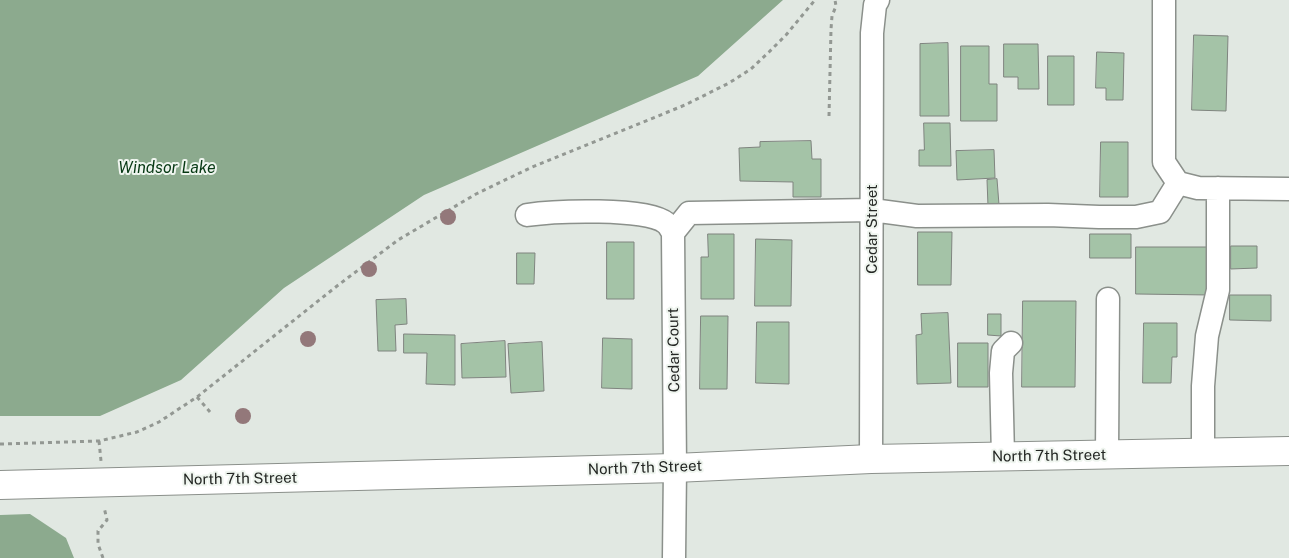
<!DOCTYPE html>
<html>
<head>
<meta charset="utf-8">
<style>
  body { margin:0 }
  canvas { display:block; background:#e1e8e2 }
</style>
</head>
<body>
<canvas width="1289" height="558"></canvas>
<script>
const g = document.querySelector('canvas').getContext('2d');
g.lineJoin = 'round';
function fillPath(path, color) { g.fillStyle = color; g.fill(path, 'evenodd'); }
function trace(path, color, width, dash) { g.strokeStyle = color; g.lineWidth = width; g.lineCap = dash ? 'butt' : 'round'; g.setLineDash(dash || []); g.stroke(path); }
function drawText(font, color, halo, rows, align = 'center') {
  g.font = font + ' "Public Sans",sans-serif'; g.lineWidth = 4; g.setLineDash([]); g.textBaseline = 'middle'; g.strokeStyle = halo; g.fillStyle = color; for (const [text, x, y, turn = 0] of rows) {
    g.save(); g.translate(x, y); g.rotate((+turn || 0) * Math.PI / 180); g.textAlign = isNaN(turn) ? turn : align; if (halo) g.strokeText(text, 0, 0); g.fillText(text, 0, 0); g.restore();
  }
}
const water = new Path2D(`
  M0 0H783L698 76 424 195 284 288 181 380 100 416H0Z
  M30 514 66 538 74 558H0V515Z`);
const building = new Path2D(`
  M1194 35 1228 36 1226 111 1192 110Z
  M948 43 949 116H920V44Z
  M1004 44H1038L1039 89H1018V77H1004Z
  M961 46H989V84H997V121H961Z
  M1097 52 1124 53 1123 100H1106V88H1096Z
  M1048 56H1074V105H1048Z
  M924 123H950L951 166H919V150H924Z
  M811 141 812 159H821V197H793V182L740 181 739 148 760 147V142Z
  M1101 142H1128V197H1100Z
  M994 150 995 178 957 180 956 151Z
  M997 179 999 205 988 206 987 180Z
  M918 232H952L951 285H918Z
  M708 234H734V299H701V257H708Z
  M1090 234H1131V258H1090Z
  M756 239 792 240 791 306H755Z
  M607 242H634V299H607Z
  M1231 246H1257V268L1231 269Z
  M1136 247H1210V295L1136 294Z
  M517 253H535L534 284H517Z
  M1230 295H1271V321L1230 320Z
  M406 299 407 324 395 325 396 351H378L376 300Z
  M1023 301H1076L1075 387H1022Z
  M948 313 951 383 917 384 916 335 922 334 921 314Z
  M988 314H1001V336L988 335Z
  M701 316H728L727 389H700Z
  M757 322H789V384L756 383Z
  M1144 323H1177V357H1172L1171 383H1143Z
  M404 334 455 335V385L426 384 427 353H404Z
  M603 338 632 339V389L602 388Z
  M505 341 506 377 462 378 461 344Z
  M542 342 544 391 511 393 508 344Z
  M958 343H988V387H958Z`);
const path = new Path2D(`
  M829 116 831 29 832 16 836 6 835 0
  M197 397 210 412
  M99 441 101 461
  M0 444 99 441 137 432 159 422 197 397 337 286 398 240 476 194 530 168 685 105 729 83 751 69 769 52 786 35 815 0
  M103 558 98 544V531L107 520 104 507`);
const minor = new Path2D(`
  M1164 0V162L1178 183 1198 188 1289 189
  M527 215C553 211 647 207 666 223 669 225 671 230 673 233
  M673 233 689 213 872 210 917 216 1048 215 1099 217H1136L1160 212 1178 183
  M673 233 675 468 674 558
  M1203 452V386L1207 336 1218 290V188
  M1107 454 1108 299
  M1003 456 1001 373 1003 351 1011 343
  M871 459 872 33 875 5 878 0`);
const major = new Path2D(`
  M0 485 675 468 871 459 1289 451`);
const trees = [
  [448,217],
  [369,269],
  [308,339],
  [243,416]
];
const streetNames = [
  ["Cedar Street",872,229,-90],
  ["Cedar Court",674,350,-91],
  ["North 7th Street",1049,456,-1],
  ["North 7th Street",645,468,-2],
  ["North 7th Street",240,479,-1]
];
const waterNames = [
  ["Windsor Lake",167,168]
];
fillPath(water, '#8caa8e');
fillPath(building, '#a4c3a7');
trace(building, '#7f847f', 1);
trace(minor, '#8b908b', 25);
trace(major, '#8b908b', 30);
trace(path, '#939893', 3, [4, 4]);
trace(minor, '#fff', 22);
trace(major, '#fff', 28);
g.fillStyle = '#93787a';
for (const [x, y] of trees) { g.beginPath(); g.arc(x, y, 8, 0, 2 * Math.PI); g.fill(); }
drawText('15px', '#242724', '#eff5ef', streetNames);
drawText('italic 16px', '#063813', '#eff5ef', waterNames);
</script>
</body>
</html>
